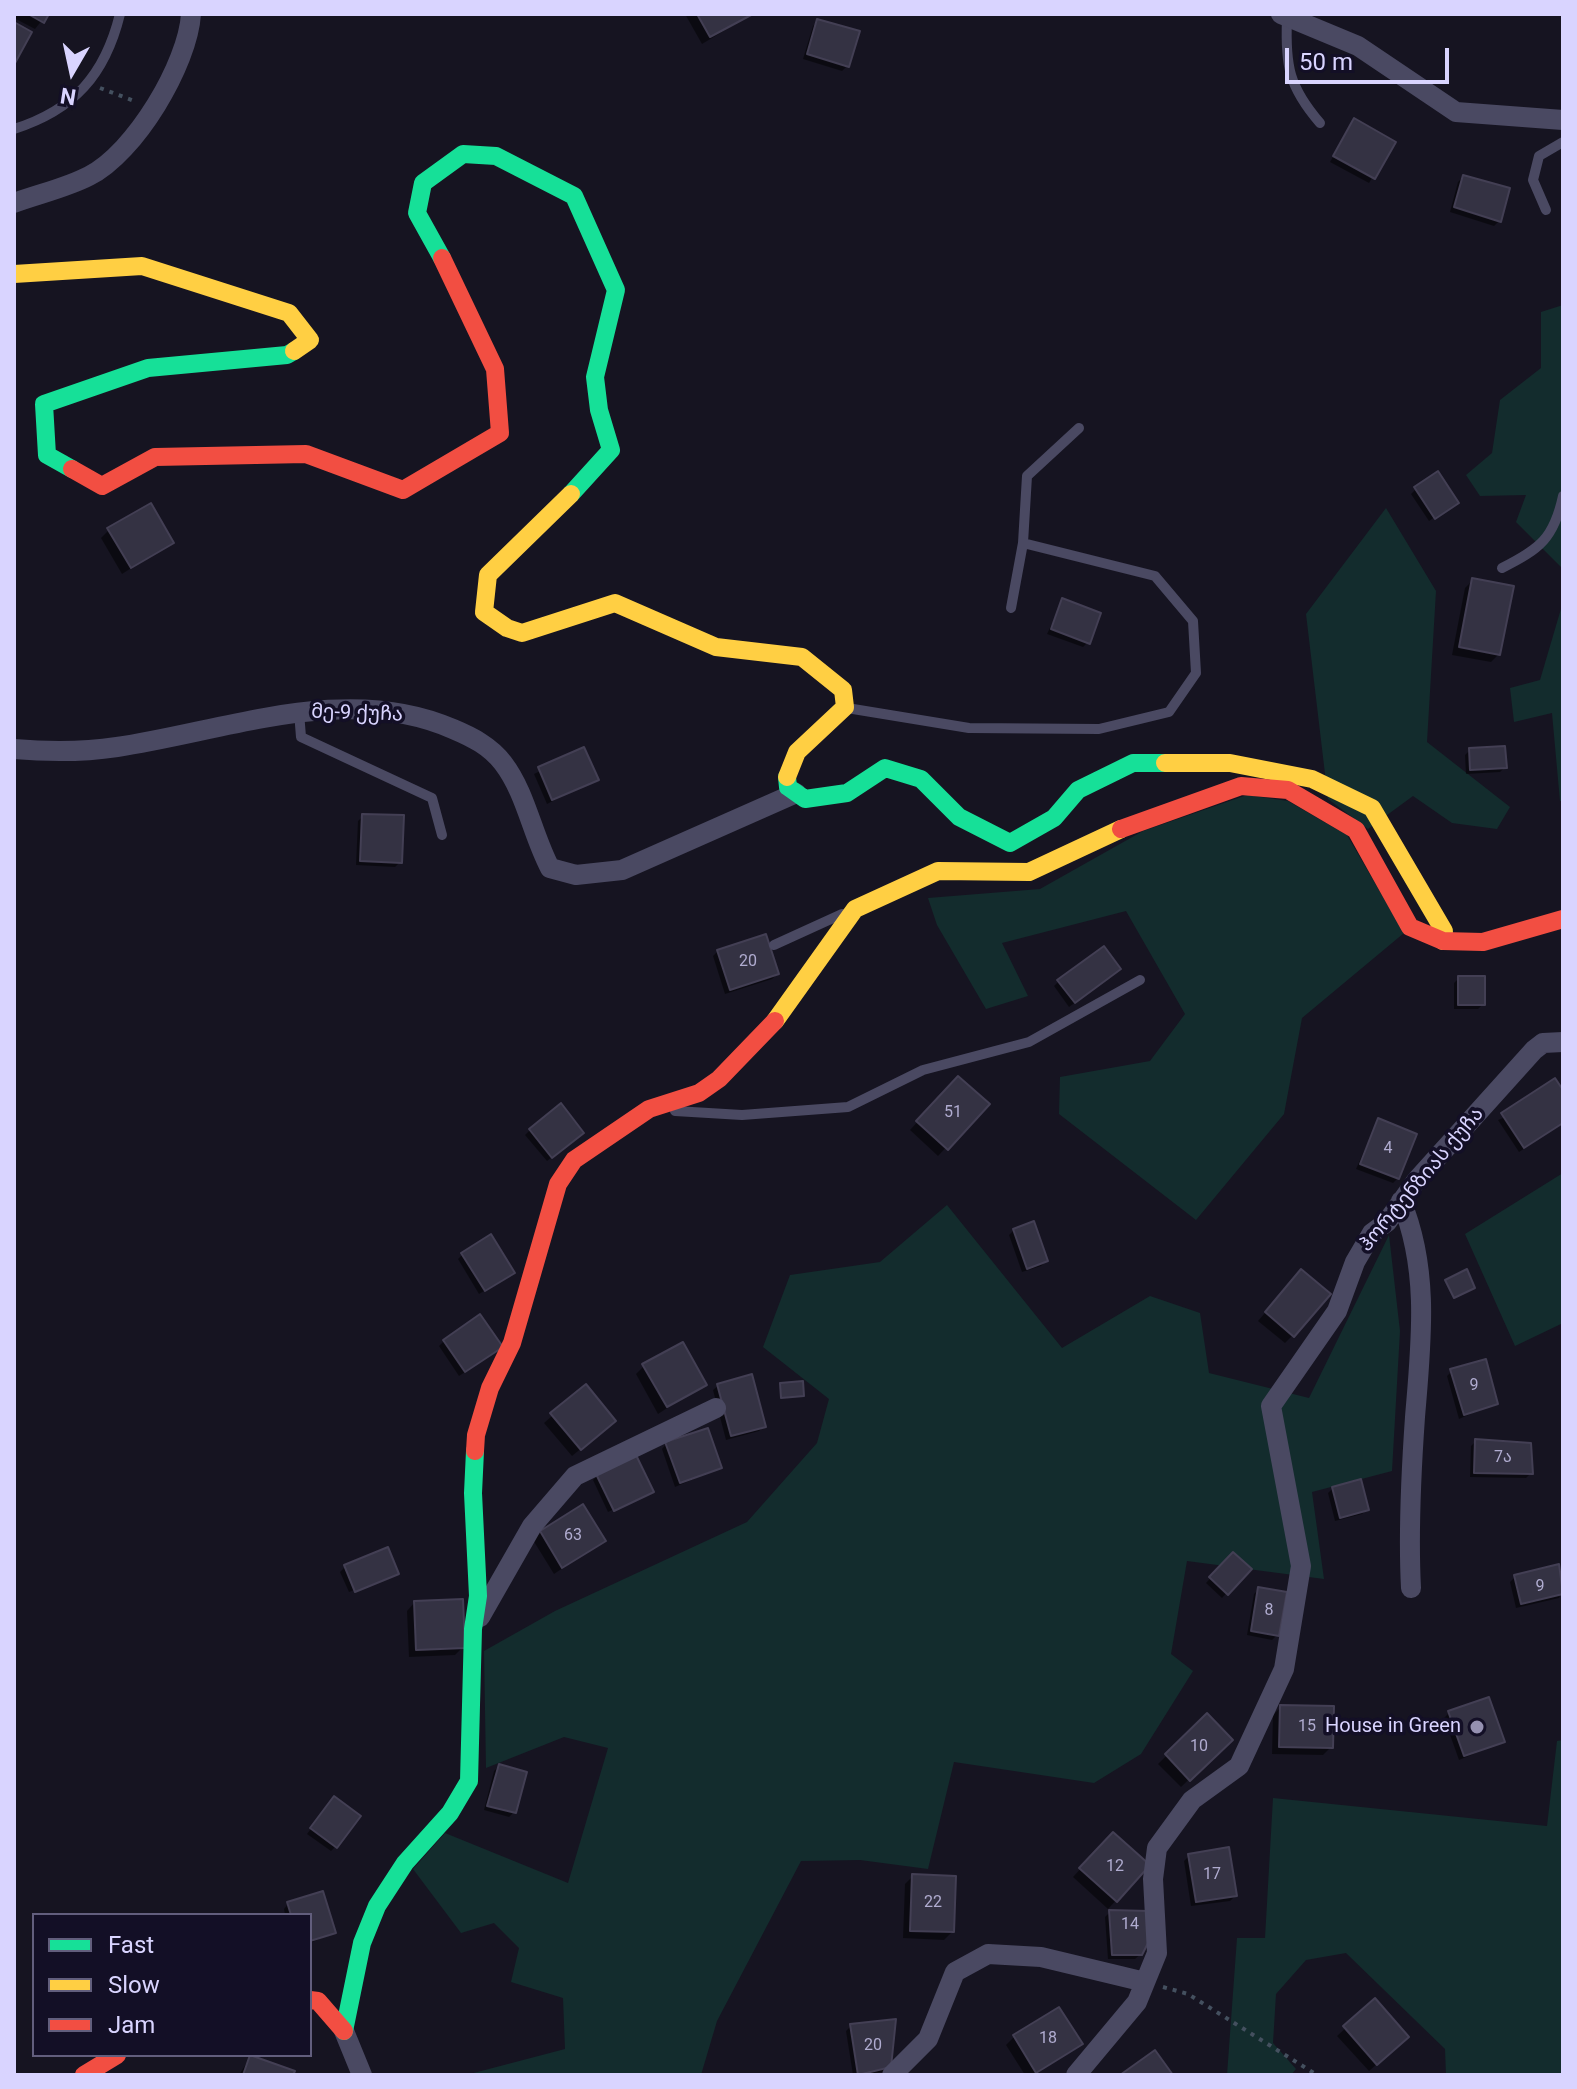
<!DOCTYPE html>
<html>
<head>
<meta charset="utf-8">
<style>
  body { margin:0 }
  #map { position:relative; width:1577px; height:2089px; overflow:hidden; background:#161421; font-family:Roboto,sans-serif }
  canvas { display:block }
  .frame { position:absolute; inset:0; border:16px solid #d9d4ff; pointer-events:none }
  .legend { position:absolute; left:32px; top:1913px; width:280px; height:144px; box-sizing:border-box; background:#130f26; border:2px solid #625e7d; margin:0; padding:10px 14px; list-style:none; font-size:24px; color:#d9d4ff }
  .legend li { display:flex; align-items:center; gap:16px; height:40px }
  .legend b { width:40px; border:2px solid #625e7d }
  .north { position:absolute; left:32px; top:32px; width:80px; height:80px; -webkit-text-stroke:6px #130f26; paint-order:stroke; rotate:189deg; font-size:22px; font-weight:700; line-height:32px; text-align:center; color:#d9d4ff }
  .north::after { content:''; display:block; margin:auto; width:28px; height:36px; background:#d9d4ff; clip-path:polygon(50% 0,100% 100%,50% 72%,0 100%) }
  .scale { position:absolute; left:1285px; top:48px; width:164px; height:36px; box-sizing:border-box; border:4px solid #d9d4ff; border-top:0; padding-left:10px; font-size:24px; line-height:28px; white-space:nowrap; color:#d9d4ff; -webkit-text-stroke:6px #130f26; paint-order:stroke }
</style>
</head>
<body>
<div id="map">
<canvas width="1577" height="2089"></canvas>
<div class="frame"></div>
<ul class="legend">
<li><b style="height:10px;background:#16e098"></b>Fast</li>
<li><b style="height:10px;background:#ffcf43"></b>Slow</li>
<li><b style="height:10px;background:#f24e42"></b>Jam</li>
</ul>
<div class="north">N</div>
<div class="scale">50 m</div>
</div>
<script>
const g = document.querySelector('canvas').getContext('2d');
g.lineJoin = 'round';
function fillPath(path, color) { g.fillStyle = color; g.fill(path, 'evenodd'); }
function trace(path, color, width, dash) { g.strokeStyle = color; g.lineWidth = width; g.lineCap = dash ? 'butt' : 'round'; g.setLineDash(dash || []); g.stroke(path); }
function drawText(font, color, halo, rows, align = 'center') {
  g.font = font + ' Roboto,"Noto Sans Georgian",sans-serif'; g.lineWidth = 7; g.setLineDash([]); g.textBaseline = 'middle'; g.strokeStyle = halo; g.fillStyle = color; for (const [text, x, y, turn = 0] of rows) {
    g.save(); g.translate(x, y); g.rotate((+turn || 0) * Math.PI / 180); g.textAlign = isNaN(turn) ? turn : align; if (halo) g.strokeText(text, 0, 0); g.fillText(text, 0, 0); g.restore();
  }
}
const green = new Path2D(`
  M1563 305V569L1516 522 1526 495 1480 496 1466 475 1492 453 1500 400 1541 368V312Z
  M1386 508 1436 591 1427 742 1510 807 1497 829 1452 823 1413 796 1368 829 1328 799 1306 614Z
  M1563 602V801H1560L1552 713 1514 722 1510 688 1540 680Z
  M1247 795 1288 801 1347 835 1404 933 1302 1018 1284 1114 1196 1220 1059 1114 1060 1077 1150 1061 1185 1014 1126 911 1002 943 1028 996 986 1009 937 925 928 898 1040 889 1143 831Z
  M1563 1173V1323L1515 1346 1465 1234Z
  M947 1205 1062 1348 1150 1296 1200 1313 1209 1373 1309 1398 1389 1235 1400 1331 1392 1471 1312 1492 1324 1579 1187 1561 1171 1654 1193 1671 1141 1754 1094 1783 954 1762 928 1869 860 1860 801 1861 717 2021 701 2075H466L565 2049 563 1998 511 1982 519 1948 494 1923 461 1933 413 1869 445 1833 568 1883 608 1748 564 1737 486 1768 484 1651 555 1611 747 1522 817 1443 829 1399 763 1347 790 1275 880 1262Z
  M1563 1740V2075H1446L1445 2049 1346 1953 1306 1960 1276 1994 1273 2043 1296 2069 1291 2075H1227L1237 1938H1265L1273 1798 1547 1826 1557 1741Z`);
const shadow = new Path2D(`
  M14 14H47L35 29 14 18Z
  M685 14H752L702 44Z
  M818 21 847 66 842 71 803 59 813 26Z
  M1354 121 1393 143 1369 183 1330 162Z
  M1463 177 1499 221 1494 226 1450 212 1458 182Z
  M1416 489 1454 504 1429 521 1411 494Z
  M109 530 172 542 122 574 101 538Z
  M1473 580 1499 654 1491 662 1452 655 1465 588Z
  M1063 601 1088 642 1083 647 1047 634Z
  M583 750 596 779 547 804 534 774Z
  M1470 750 1505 767 1500 772 1466 774 1465 755Z
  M363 816 400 862 395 867 356 865 358 821Z
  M718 951 777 974 772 979 725 994 713 956Z
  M1114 974 1069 1007 1054 986 1059 981Z
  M1459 978 1483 1004 1478 1009H1454V983Z
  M950 1086 987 1104 938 1156 910 1130Z
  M1563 1094V1123L1519 1152 1498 1120Z
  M1378 1120 1398 1178 1393 1183 1356 1169Z
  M530 1130 577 1138 547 1161 525 1135Z
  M1014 1230 1046 1261 1041 1266 1022 1272 1009 1235Z
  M463 1254 507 1277 479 1294 458 1259Z
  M1294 1279 1293 1335 1285 1343 1258 1321Z
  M444 1341 495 1352 459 1376 439 1346Z
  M644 1366 704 1384 658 1414 636 1374Z
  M1452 1371 1496 1403 1459 1419 1447 1376Z
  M718 1386 764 1426 759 1431 726 1440 713 1390Z
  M585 1387 606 1428 572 1456 544 1423Z
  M1476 1441 1531 1473 1526 1478 1470 1477 1471 1446Z
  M666 1444 720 1468 675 1487 662 1449Z
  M598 1475 652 1492 608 1512 593 1480Z
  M1333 1488 1367 1509 1362 1514 1335 1521 1328 1493Z
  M541 1532 603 1541 554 1574 533 1540Z
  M1233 1554 1249 1569 1222 1598 1206 1583Z
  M345 1567 397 1574 349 1592 340 1572Z
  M1558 1567 1563 1588 1559 1598 1516 1608 1510 1582 1515 1577Z
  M1259 1589 1277 1635 1272 1640 1247 1635 1254 1594Z
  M414 1603 463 1647 455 1655 409 1657 407 1611Z
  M1281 1707 1331 1747 1323 1755 1272 1754 1273 1715Z
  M1449 1713 1503 1742 1459 1760 1444 1718Z
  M1207 1716 1230 1740 1181 1787 1158 1764Z
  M499 1766 514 1812 509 1817 484 1810 494 1771Z
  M329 1804 336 1846 331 1851 307 1834Z
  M1105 1842 1148 1866 1108 1909 1073 1877Z
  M1189 1856 1235 1896 1230 1901 1191 1906 1184 1861Z
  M913 1876 952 1932 944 1940 903 1938 905 1884Z
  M322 1894 334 1933 310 1943V1915H285L284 1909 288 1904Z
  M1110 1912 1141 1954 1135 1959H1108L1105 1917Z
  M1375 2001 1399 2045 1369 2071 1337 2036Z
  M893 2021 884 2072 853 2075 846 2031 851 2026Z
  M1014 2037 1080 2043 1034 2075H1025L1006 2045Z
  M251 2056 291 2075H239Z`);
const building = new Path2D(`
  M28 14H49L44 23Z
  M697 14H753L710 37Z
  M817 19 860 31 849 67 807 54Z
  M14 22 32 32 14 65Z
  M1354 118 1396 142 1375 179 1333 156Z
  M1463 175 1510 188 1501 222 1454 207Z
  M1438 471 1459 503 1435 519 1414 487Z
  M151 503 174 543 131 568 107 528Z
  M1472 578 1514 586 1500 655 1459 647Z
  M1062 598 1101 613 1090 644 1051 629Z
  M1505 746 1507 768 1470 770 1469 748Z
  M584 747 599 780 552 800 538 767Z
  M362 814 404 815 402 863 360 861Z
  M766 934 779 974 730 990 717 950Z
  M1104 946 1121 969 1075 1003 1057 980Z
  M1458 976H1485V1005H1458Z
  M958 1076 990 1104 948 1150 916 1121Z
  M1555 1078 1563 1090V1123L1524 1148 1501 1113Z
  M561 1103 584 1133 552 1158 529 1129Z
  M1378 1118 1417 1134 1399 1179 1360 1164Z
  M1034 1221 1048 1261 1027 1269 1013 1229Z
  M491 1234 515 1273 485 1291 461 1253Z
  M1301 1269 1331 1294 1294 1337 1265 1312Z
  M1467 1269 1475 1288 1454 1298 1445 1280Z
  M480 1314 503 1347 465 1372 443 1340Z
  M683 1342 707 1385 667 1407 642 1364Z
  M1486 1359 1498 1404 1464 1415 1450 1369Z
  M752 1374 766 1427 731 1436 717 1384Z
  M803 1381 804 1396 781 1398 780 1383Z
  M586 1384 616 1421 581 1450 550 1413Z
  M708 1428 722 1468 680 1483 665 1442Z
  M1475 1439 1531 1443 1533 1474 1474 1473Z
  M636 1455 654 1492 614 1511 596 1474Z
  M1361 1479 1369 1510 1340 1518 1332 1487Z
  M583 1504 606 1541 562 1568 540 1531Z
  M388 1547 399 1574 355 1592 344 1565Z
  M1233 1552 1252 1569 1228 1595 1209 1577Z
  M1559 1564 1563 1594 1521 1604 1514 1575Z
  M1258 1587 1287 1592 1279 1636 1251 1631Z
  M463 1599 465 1648 416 1650 414 1601Z
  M1489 1697 1505 1742 1464 1756 1448 1711Z
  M1280 1705 1334 1706 1333 1748 1279 1747Z
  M1207 1713 1233 1740 1190 1781 1165 1754Z
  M499 1764 527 1772 516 1813 487 1806Z
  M334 1796 361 1816 337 1848 310 1828Z
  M1113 1832 1150 1865 1117 1902 1079 1868Z
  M1229 1847 1237 1896 1196 1902 1188 1854Z
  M912 1874 956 1876 954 1932 910 1931Z
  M323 1891 336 1933 310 1941V1915H291L287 1902Z
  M1109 1910 1149 1911 1150 1939 1142 1955H1112Z
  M1375 1998 1409 2037 1377 2065 1343 2026Z
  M1059 2007 1083 2044 1036 2073 1013 2035Z
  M896 2019 891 2067 858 2075 850 2024Z
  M1155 2050 1173 2075H1120Z
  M250 2055 295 2071 293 2075H243Z`);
const path = new Path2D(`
  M100 88 137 102
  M1163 1987 1188 1994 1317 2075`);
const lane = new Path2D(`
  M1287 19C1285 66 1289 87 1320 123
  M14 129C74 110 105 75 120 14
  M1546 210 1533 180 1539 156 1563 142
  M1023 543 1027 476 1079 428
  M1502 568C1540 549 1554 538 1563 496
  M847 708 969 728 1099 729 1169 712 1196 673 1193 621 1155 576 1023 543 1011 608
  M299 712 301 737 432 798 442 835
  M774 945 842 914
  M675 1111 742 1115 848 1107 923 1070 1029 1042 1140 980`);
const street = new Path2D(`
  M1281 14 1358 46 1456 112 1563 120
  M14 203C38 194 66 188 89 176 135 153 188 64 191 14
  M14 749C48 752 84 752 117 747 226 731 347 682 453 729 472 737 490 746 503 763 526 793 532 834 550 868L576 875 622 870 796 793
  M1401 1201C1430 1270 1421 1344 1415 1417 1411 1474 1408 1531 1411 1588
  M480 1617 532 1526 575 1476 716 1408
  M344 2031 362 2075
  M892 2075 928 2039 955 1972 988 1954 1041 1957 1145 1982
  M1076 2075 1137 2002 1157 1953 1153 1879 1157 1848 1192 1800 1239 1766 1284 1669 1301 1566 1271 1406 1337 1311 1355 1262 1372 1233 1387 1222 1416 1181 1534 1050 1543 1043 1563 1042`);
const fast = new Path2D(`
  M442 258 417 213 423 183 463 154 496 156 574 196 616 290 595 377 599 410 611 450 571 494
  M72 469 47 455 44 404 148 368 287 355 294 351
  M787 777 788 787 805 799 847 793 885 768 921 779 959 817 1010 843 1054 818 1078 790 1133 763H1165
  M344 2031 362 1943 377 1906 405 1863 450 1813 469 1781 473 1629 478 1596 473 1493 475 1451`);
const slow = new Path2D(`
  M14 274 142 266 289 313 310 340 294 351
  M571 494 488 575 484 612 507 628 522 633 615 603 716 647 802 657 843 690 845 707 797 752 787 777
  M1165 763H1230L1312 779 1372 808 1444 931 1443 941
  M775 1021 855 909 938 871 1029 872 1121 829`);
const jam = new Path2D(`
  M72 469 102 486 155 457 306 454 403 490 500 433 495 369 442 258
  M1121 829 1241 786 1288 790 1356 830 1410 927 1443 941 1483 942 1563 919
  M475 1451 476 1435 490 1388 512 1343 558 1184 574 1160 649 1109 699 1093 719 1079 775 1021
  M310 2000 318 2001 344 2031
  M84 2075 117 2055`);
const markers = [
  [1477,1727,8,"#9591b1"]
];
const numberNames = [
  ["20",748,962],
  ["51",953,1113],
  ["4",1388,1149],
  ["9",1474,1386],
  ["7ა",1503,1458],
  ["63",573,1536],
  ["9",1540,1587],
  ["8",1269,1611],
  ["15",1307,1727],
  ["10",1199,1747],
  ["12",1115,1867],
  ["17",1212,1875],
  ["22",933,1903],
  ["14",1130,1925],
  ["18",1048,2039],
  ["20",873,2046]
];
const streetNames = [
  ["მე-9 ქუჩა",357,714,2],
  ["ჰორტენზიას ქუჩა",1422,1180,-50]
];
const poiNames = [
  ["House in Green",1461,1727]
];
fillPath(green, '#132c2d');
fillPath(shadow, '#0007');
fillPath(building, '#343243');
trace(building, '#433f54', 2);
trace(path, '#44505f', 4, [4, 6]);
trace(lane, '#4a4962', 10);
trace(street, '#4a4962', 20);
trace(fast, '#16e098', 18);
trace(slow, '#ffcf43', 18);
trace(jam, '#f24e42', 18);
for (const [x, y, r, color] of markers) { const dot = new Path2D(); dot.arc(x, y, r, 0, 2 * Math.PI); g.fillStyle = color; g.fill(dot); trace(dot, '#130f26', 3); }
drawText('16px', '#b0acd0', null, numberNames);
drawText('20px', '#d9d4ff', '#130f26', streetNames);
drawText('20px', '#d9d4ff', '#130f26', poiNames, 'right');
</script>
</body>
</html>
